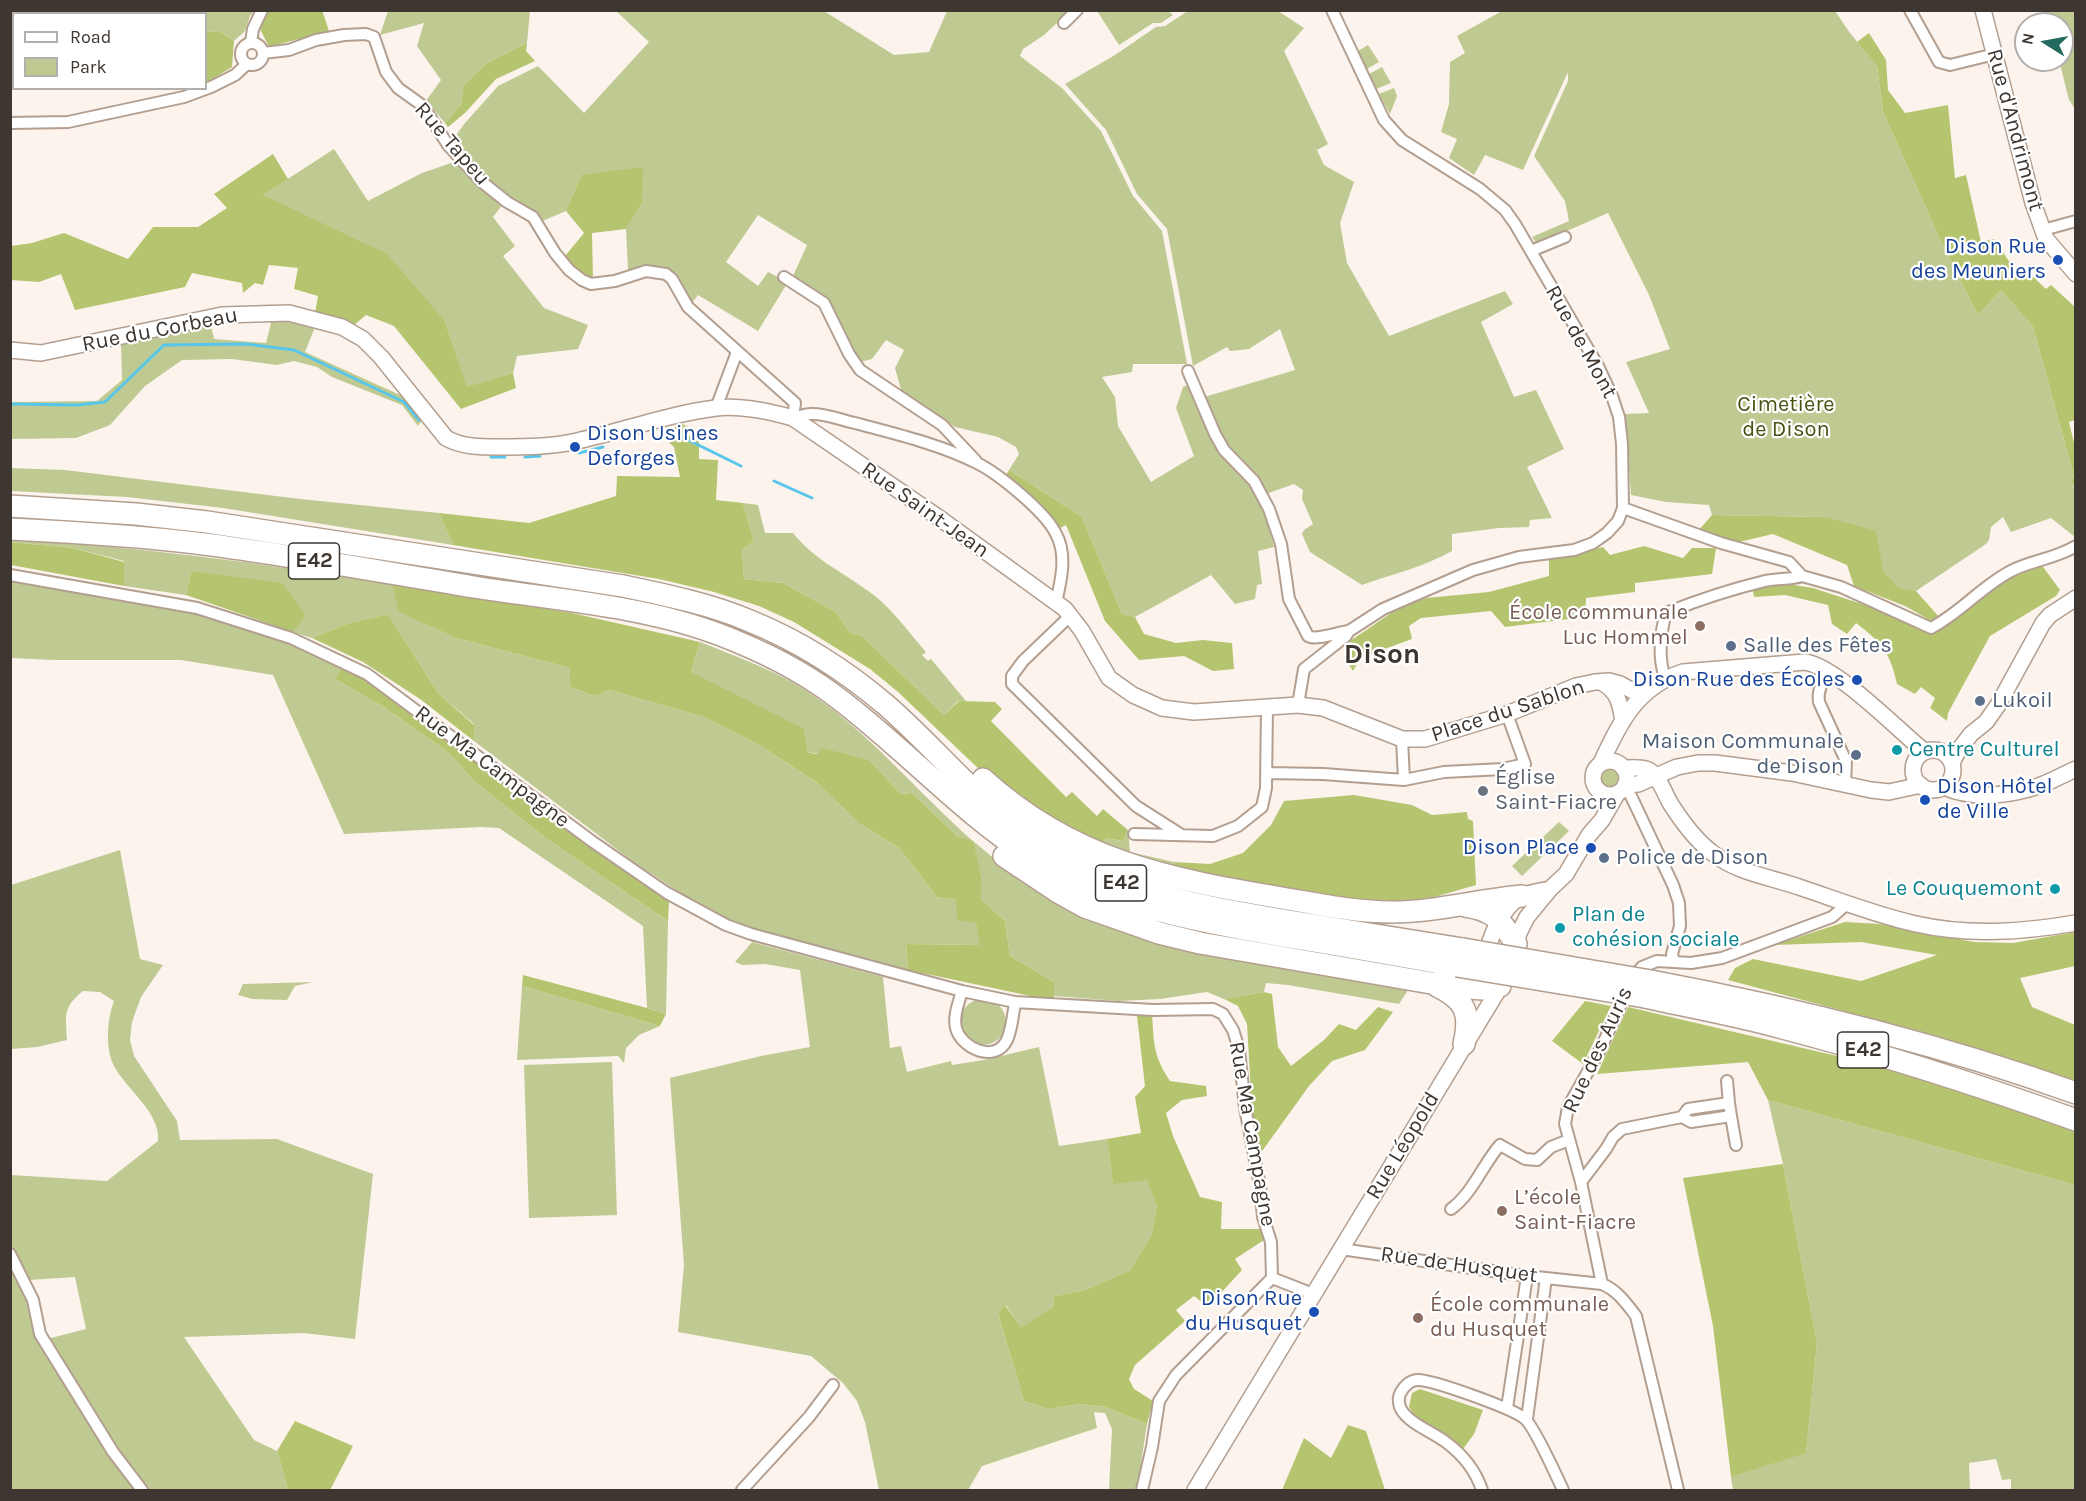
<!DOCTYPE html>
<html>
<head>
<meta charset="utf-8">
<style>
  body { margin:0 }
  #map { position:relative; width:2086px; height:1501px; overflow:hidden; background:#fcf3ed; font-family:Karla,sans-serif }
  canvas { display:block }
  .frame { position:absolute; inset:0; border:12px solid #3e3630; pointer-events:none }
  .legend { position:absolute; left:12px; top:12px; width:195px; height:78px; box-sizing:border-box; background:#fff; border:2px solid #b2afac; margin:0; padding:8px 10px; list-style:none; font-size:18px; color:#3e3630 }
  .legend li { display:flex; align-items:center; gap:12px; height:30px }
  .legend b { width:30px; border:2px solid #b2afac }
  .north { position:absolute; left:2014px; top:12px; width:60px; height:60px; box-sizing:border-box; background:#fff; border:2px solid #b2afac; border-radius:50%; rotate:281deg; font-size:16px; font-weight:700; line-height:24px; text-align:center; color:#3e3630 }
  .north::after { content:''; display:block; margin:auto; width:21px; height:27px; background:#246a5e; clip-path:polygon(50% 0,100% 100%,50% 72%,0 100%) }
</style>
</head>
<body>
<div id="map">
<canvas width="2086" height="1501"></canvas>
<div class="frame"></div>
<ul class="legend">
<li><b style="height:8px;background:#fff"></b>Road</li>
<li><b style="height:16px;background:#beca91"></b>Park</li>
</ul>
<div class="north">N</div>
</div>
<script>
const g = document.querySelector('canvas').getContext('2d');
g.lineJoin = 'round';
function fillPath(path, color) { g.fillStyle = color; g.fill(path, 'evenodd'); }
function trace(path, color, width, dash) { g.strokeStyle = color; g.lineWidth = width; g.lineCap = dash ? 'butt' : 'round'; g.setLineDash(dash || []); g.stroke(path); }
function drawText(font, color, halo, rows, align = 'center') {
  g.font = font + ' Karla,sans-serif'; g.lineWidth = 4.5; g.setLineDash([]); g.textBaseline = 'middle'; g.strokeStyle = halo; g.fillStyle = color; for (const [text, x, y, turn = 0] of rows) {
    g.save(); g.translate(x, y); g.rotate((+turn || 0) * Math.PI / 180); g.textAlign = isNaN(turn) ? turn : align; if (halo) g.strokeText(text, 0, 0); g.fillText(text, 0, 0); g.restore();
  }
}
const green = new Path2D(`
  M149 11H254L250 16 245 31 234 41 221 32 206 31V14H154Z
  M388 11H530L527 43 487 63 465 86 461 104 445 123 426 101 441 80 417 46 424 23 380 35Z
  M616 11H824L894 55 929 52 947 11H1070L1044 35 1023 49 1020 56 1062 88 1101 131 1133 196 1162 231 1187 364H1133L1132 372 1102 377 1115 397 1118 426 1151 482 1194 456 1176 408 1183 387 1188 385 1264 510 1274 547 1258 551 1262 584 1257 585 1255 599 1235 604 1211 575 1135 617 1122 614 1082 517 1009 470 1019 454 1016 447 998 437 955 427 902 393 895 368 904 350 886 340 872 359 860 362 824 300 793 276 807 245 758 215 726 262 758 286 768 272 788 282 758 331 698 295 692 303 676 273 662 266 628 270 626 229 642 204 581 175 566 211 540 222 478 170 470 159 451 142 465 123 498 86 538 66 584 113 649 42Z
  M1097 11H1168L1173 15 1161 23H1153L1119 45Z
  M1188 11H1278L1304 28 1284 51 1328 144 1317 150 1324 165 1354 182 1340 223 1347 263 1389 336 1505 291 1513 304 1481 322 1514 397 1536 390 1564 449 1527 467 1552 518 1530 520 1529 527 1499 528 1452 534V551C1424 567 1392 574 1362 585L1310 552 1302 534 1304 530 1313 524 1302 499 1303 490 1294 484 1266 494 1226 445 1201 398 1295 370 1280 329 1249 349 1230 351 1227 347 1193 366 1167 229 1137 194 1106 130 1065 84 1115 55 1156 27 1165 26Z
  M1502 11H1835L1850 33 1877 66 1883 112 1939 237 1978 315 2001 290 2033 327 2074 476 2071 481C2079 496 2075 519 2075 537L2051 518 2011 532 2003 517 1991 527 1989 540 1986 544 1916 591 1898 589 1883 570 1826 517 1712 515 1709 505 1666 502 1631 495 1625 414 1649 413 1626 362 1670 349 1649 295 1608 213 1537 244 1532 237 1569 221 1565 201 1534 156 1568 81V72L1523 170 1485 155 1474 175 1449 158 1457 139 1441 132 1449 104 1450 62 1465 53 1457 36Z
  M2045 11H2075V109L2069 100 2059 60H2062V24H2049Z
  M1368 45 1379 62 1367 69 1358 51Z
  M1382 67 1391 83 1376 89 1369 74Z
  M1394 88 1397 96 1390 114 1379 94Z
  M334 149 368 201 422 173 457 161 503 204 493 217 515 246 503 256 544 308 588 325 578 349 517 356 513 373 467 388 445 321 263 195Z
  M272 319 315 327 305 352 409 399 422 420 418 426 402 405 332 377 317 367 294 361 277 365 232 359 182 360 145 386 110 425 76 438 11 439 10 402 97 401 122 380 121 344 211 326 214 339 266 343Z
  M10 468 65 470 300 499 439 513 453 545 223 508 127 497 11 491Z
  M743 503 758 505 765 533H793C815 561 847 574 875 596 893 610 910 634 926 652L922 655 928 661 931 659 966 701H958L944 715 862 636 850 633 836 612 783 583 744 579 742 550 754 541Z
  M10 540C139 546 265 564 392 584L400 612 456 638 570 668V687L595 696 609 690 704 717 761 746 816 782 860 824 899 848 937 897 956 900 976 923 981 945 906 944 908 970 763 932 718 915 685 896 631 860 474 741V724L438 693 388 614 349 623 312 638 293 632 306 614 191 571 186 595 124 586V561L73 548 11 542Z
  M10 579 171 605 297 643 342 667 335 679 384 707 449 753 475 782 547 839 668 921 666 1014 647 1008 643 926 499 828 481 827 344 834 273 675 181 660H55L11 658Z
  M700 642C737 657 778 671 811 694 872 735 918 793 973 841 996 861 1021 878 1046 895L1412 984 1399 1004 1288 985 1266 983 1264 992 1224 999 1207 992 1160 999 1118 1001 1054 996V982L1010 956 1005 921 981 899V875L972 841 957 836 912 793 901 794 869 760 807 752 691 672Z
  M1601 778a9 9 0 1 1 18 0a9 9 0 1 1-18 0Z
  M1559 822 1569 831 1522 876 1512 866Z
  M1128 830 1130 852 1174 862 1172 869 1101 845 1106 838 1123 841Z
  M120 850 140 959 163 965 141 997 132 1022 130 1040 134 1056 177 1121 180 1140 277 1139 373 1174 355 1339 304 1333 184 1337 254 1440 277 1451 288 1490H146L143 1481 115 1447 47 1339 86 1329 75 1277 29 1280 11 1244V1175L107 1181 158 1141C161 1113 126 1089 114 1066 105 1048 107 1020 114 1001L100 992 83 991C62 1008 66 1015 67 1040L37 1047 11 1049V885Z
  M752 942 883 977 890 1048 901 1046 907 1072 951 1061 952 1065 984 1060 1039 1047 1059 1146 1107 1139 1113 1183 1147 1179 1157 1207 1151 1236 1130 1270 1085 1290 1054 1296 1053 1307 1021 1329 1006 1305 998 1313 1024 1401 1048 1409 1080 1404 1105 1407 1147 1424 1137 1490H1109L1112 1429 1105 1413 1094 1412 1097 1428 982 1466 968 1490H879L865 1422 857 1401 843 1383 811 1356 678 1332 684 1265 670 1078 761 1056 810 1047 800 970 765 964 742 965 735 962Z
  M313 982 295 986 287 1000 253 999 238 995 243 984Z
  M522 986 660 1026 639 1035 626 1048 624 1063 618 1056 517 1060Z
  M960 1022a23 23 0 1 1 46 0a23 23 0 1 1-46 0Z
  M612 1062 617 1215 529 1218 524 1065Z
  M1768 1100 2075 1185V1490H2011V1479L2002 1480 1996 1459 1969 1463 1970 1490H1733L1731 1477 1806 1452 1817 1343 1783 1164Z
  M11 1272C28 1283 30 1307 34 1327L137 1490H11Z`);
const forest = new Path2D(`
  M322 10 329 31 269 47 260 29 267 11Z
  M149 11 154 13 14 14 13 60H11V11Z
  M206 31 221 32 234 41 232 67 206 83Z
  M1869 33 1886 60 1888 90 1905 113 1948 105 1955 178 1966 175 1981 242 1994 239 2021 279 2029 273 2046 289 2051 285 2075 307V420L2069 422 2075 447 2074 487 2071 481 2074 476 2033 327 2001 290 1978 315 1939 237 1883 112 1877 66 1857 42Z
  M527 43 526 51 535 61 496 79 465 113 448 127 445 123 461 104 464 86 487 63Z
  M273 154 288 179 263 195 387 254 445 321 467 387 513 373 516 388 461 409 394 326 366 315 353 326 315 313 318 296 294 289 298 268 269 265 263 285 255 283 243 293 242 283 192 273 185 287 75 310 61 274 39 282 11 280V246L32 243 64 233 128 259 153 227H198L227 208 214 194Z
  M643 167 642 204 626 229 592 233 593 279 580 272 565 256 584 233 566 211 581 175Z
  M679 422 688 427V435L699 442V459L718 460 716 500 743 503 754 541 742 550 744 579 783 583 836 612 850 633 862 636 944 715 959 701 995 702 1002 709 991 721 1066 797 1072 792 1097 816 1103 809 1128 830 1123 841 1106 838 1101 845 1060 823 981 771 898 692 870 669 794 622 759 606 714 592 659 579 453 545 439 513 529 523 616 496 617 476 680 477 674 447 666 440Z
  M1009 470 1082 517 1122 614 1135 617 1144 634 1176 643 1203 640 1232 643 1234 669 1213 671 1184 656 1139 660 1105 621 1066 525 1058 529 1005 477Z
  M1712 515 1826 517 1876 531 1883 570 1898 588 1916 591 1940 618 1935 623 1905 606 1854 586 1847 565 1773 534 1739 542 1698 531Z
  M10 542 73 548 124 562V586L11 565Z
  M1644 546 1683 558 1692 548H1716L1712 574 1635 583V592L1586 598 1585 617 1505 627 1491 611 1421 618 1409 626 1412 639 1360 658 1353 671 1344 657 1351 650 1350 641 1397 609 1426 598 1489 592 1549 576V560L1603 547 1610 555Z
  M2038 560 2060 590 2056 596 1990 636 1948 713 1947 721 1930 708 1935 698 1921 687 1915 694 1897 684C1890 652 1882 643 1856 623L1847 634 1832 624 1828 605 1785 595 1754 597 1752 586 1776 582 1813 588 1871 607 1931 634 1989 588Z
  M191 571 282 583 306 615 293 632 186 595Z
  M392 584 572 613 700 642 691 672 804 729 807 752 817 754 822 748 869 760 901 794 912 793 957 836 973 841 981 875V899L1005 921 1010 956 1054 982V1001L908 970 906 944 980 945 976 923 957 920 956 900 937 897 899 848 860 824 816 782 761 746 704 717 609 690 595 696 570 687V668L456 638 399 612Z
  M388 614 438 693 474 725V741L420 699 363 662 312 638 349 623Z
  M342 667 371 682 593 848 669 902 668 921 547 839 475 782 449 753 384 707 335 679Z
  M1354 795 1412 805 1432 815 1467 812 1468 819 1473 821 1476 885 1414 903H1373L1172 869 1174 862 1210 864 1243 853 1271 825 1284 801Z
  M1845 922 1880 924 1974 942 2013 943 2075 932V966L2020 978 2032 1007 2075 1025V1083L1919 1031 1728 980 1735 968 1753 959 1861 981 1937 955 1861 942 1774 945Z
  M523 975 647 1008 666 1014 660 1026 522 986Z
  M1264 992 1272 994 1278 1047 1291 1066 1324 1040 1339 1024 1356 1030 1378 1007 1393 1012 1365 1050 1332 1061 1309 1086 1260 1154 1253 1129 1247 1024 1238 1006 1224 999Z
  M1585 1001 1611 1006 1583 1064 1552 1041Z
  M1628 1007 1888 1068 2063 1125 2075 1130V1185L1768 1100 1748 1062 1597 1074Z
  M1152 1014C1154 1044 1153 1055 1170 1081L1206 1086 1207 1096 1182 1100 1166 1113 1173 1136 1200 1197 1222 1202 1221 1229H1264L1267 1238 1235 1259 1242 1270 1208 1307 1194 1296 1176 1310 1185 1321 1135 1365 1129 1379 1134 1389 1153 1401 1147 1424 1105 1407 1080 1404 1048 1409 1024 1401 998 1313 1005 1305 1021 1328 1053 1307 1054 1296 1085 1290 1130 1270 1151 1236 1157 1207 1147 1180 1113 1184 1107 1139 1141 1133 1135 1097 1145 1086 1137 1016Z
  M1783 1164 1817 1343 1806 1453 1731 1477 1713 1326 1683 1178Z
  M1420 1389 1483 1410 1474 1434 1463 1449 1416 1418 1409 1407 1412 1393Z
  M295 1421 353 1446 330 1490H288L277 1451Z
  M1348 1425 1366 1431 1385 1490H1282L1304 1438 1331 1458Z`);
const stream = new Path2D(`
  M10 404 77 405 105 402 164 345 246 344 294 350 404 402 419 420
  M676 434 741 466
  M579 453 603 447
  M491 457H505
  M525 457 540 456
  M774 481 812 498`);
const street = new Path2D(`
  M1910 10 1939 62 1950 65 1995 54
  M1064 23 1077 10
  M251 43 253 29 262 10
  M241 54a11 11 0 1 1 22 0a11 11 0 1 1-22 0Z
  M263 53 289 50 316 40 344 35 366 34 374 37 386 72 398 88 423 106 448 145 482 182 507 202 533 217 555 253 569 270 582 280 591 284 615 281 646 271 666 274 672 279 688 307 795 403 793 418C798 417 805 414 810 414 825 413 841 420 855 423 896 434 939 444 977 463 999 474 1044 511 1055 532 1068 554 1061 580 1056 603
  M10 123 68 122 184 97 211 87 235 75 247 64
  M2043 230 2076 221
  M1531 251 1565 237
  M784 277 824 303 849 354 860 370 942 425 976 461
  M1188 371 1215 434 1224 450 1254 481 1269 509 1281 544 1289 599 1308 636C1316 641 1338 632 1349 631
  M716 408 737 352
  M1623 508 1721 543 1789 562 1802 576 1841 587 1931 628C1960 613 1982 586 2011 571 2032 560 2055 559 2076 546
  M10 575 197 608 291 638 367 674 593 842 667 893 726 925 751 934 962 991 1015 1002 1153 1010 1213 1009 1223 1014 1233 1030 1239 1049 1245 1108 1260 1186 1263 1217 1271 1242 1272 1278 1313 1294
  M1071 615 1023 661 1012 676V684L1136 806 1180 834
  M1830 672C1823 682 1817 689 1819 702L1846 761 1845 785
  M1665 678C1658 658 1660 633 1666 613 1698 600 1732 589 1765 581 1778 578 1790 580 1802 576
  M1298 705 1304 669 1346 636 1349 631 1383 609 1473 570 1519 557 1574 550 1593 543 1607 533 1618 521 1623 508 1622 444 1619 417 1612 396 1598 366 1515 224 1505 210 1480 189 1402 140 1384 120 1332 10
  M1402 739 1404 780
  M1267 773 1323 774 1404 780 1444 772 1503 769 1525 764 1507 714
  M1624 787 1631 796 1673 885 1679 903 1680 926 1672 954 1674 962
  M1134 834 1213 836 1238 826 1262 807 1266 788 1267 707
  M1632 978 1642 967 1657 961 1691 963 1722 958 1832 917 1847 904
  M962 991C959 1002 953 1016 956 1028 961 1048 995 1064 1007 1040 1012 1029 1013 1014 1015 1002
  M1727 1081 1729 1103
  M1731 1116 1736 1145
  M1581 1182 1606 1149 1613 1137 1622 1129 1682 1117 1691 1122 1731 1116 1729 1103 1688 1109 1682 1117
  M1451 1209C1473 1193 1483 1164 1500 1145L1525 1159 1537 1160 1551 1147 1569 1140
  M1341 1249 1527 1276 1602 1284C1617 1290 1626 1303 1636 1316L1678 1490
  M10 1254 33 1300 40 1334 113 1452 142 1490
  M1602 1284 1581 1182 1565 1124 1568 1107 1599 1052 1619 1009 1625 992
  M1507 1408 1527 1276
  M1527 1419 1546 1278
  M742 1490 809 1417 833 1385
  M1142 1490 1152 1447 1159 1401 1176 1375 1272 1278
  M1482 1490C1476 1472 1463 1455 1447 1443 1434 1432 1401 1421 1399 1403 1397 1393 1407 1381 1417 1380 1431 1379 1511 1408 1524 1418 1533 1424 1557 1477 1563 1490`);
const secondary = new Path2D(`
  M1983 10 2033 203 2046 239 2076 274
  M10 350 41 353 222 315 289 313 342 327 363 339 381 357 446 438C462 447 480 447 499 447 525 447 551 447 577 441 623 431 668 414 716 408 741 405 768 411 793 418L942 520 1065 609 1082 631 1109 678 1133 695 1162 708 1194 712 1298 705 1323 708 1402 739H1425L1507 714 1576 686 1595 682 1609 681 1620 684 1642 696
  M1601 682C1618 691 1620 703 1623 721
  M1913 770a20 20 0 1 1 40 0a20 20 0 1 1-40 0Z
  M1593 778a17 17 0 1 1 34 0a17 17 0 1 1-34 0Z
  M1601 763C1620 722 1637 687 1683 672L1805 662C1837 667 1897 729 1925 752
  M1952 763 1958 751 1971 734 1986 722 1998 705 2043 623 2050 615 2076 598
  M1623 768C1630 768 1640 767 1646 769 1659 773 1665 796 1672 806 1683 823 1697 842 1714 854 1738 873 1770 877 1799 887 1838 900 1876 915 1916 924 1969 936 2023 932 2076 923
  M1625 785 1638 784 1677 767 1698 763H1715L1792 773 1871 790 1889 792 1921 785
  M1944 787C1971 799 2004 796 2032 788 2047 784 2062 775 2076 769
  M1515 949 1519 933 1527 917 1550 889 1566 874 1589 835 1602 820 1617 794
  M1485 961C1489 939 1501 907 1522 896 1530 892 1541 891 1550 889
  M1195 1490 1503 982`);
const highway = new Path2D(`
  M10 506 136 514 207 522 623 586C666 595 710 604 750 621 799 641 846 671 886 705 939 751 983 809 1044 846 1126 894 1203 907 1295 922 1351 931 1407 940 1463 949
  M10 529C75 532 140 536 204 544 297 556 388 573 480 588 566 601 658 607 738 642 774 657 808 675 839 699 905 749 961 812 1031 857 1109 906 1199 922 1289 937 1345 946 1401 956 1457 966
  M983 779C1072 860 1167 879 1282 898 1318 904 1354 912 1391 912 1435 912 1478 900 1522 896
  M1004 856 1058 892 1085 907 1159 933 1200 943 1431 983C1453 983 1480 994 1500 986
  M1465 906C1495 910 1501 921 1516 944
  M1651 981C1795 1008 1937 1043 2076 1093
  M1437 986C1466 1000 1471 1013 1464 1044
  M1645 997C1690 1007 1735 1015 1779 1027 1879 1053 1978 1085 2076 1120`);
const highwayBridge = new Path2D(`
  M1463 949 1651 981
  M1457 966 1645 997`);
const markers = [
  [2058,260,6,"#1a4fb4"],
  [575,447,6,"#1a4fb4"],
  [1700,626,6,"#8d6e63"],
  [1731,646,6,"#5c6f8a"],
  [1857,680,6,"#1a4fb4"],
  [1980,701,6,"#5c6f8a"],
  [1897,750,6,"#0f9aa8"],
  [1856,755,6,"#5c6f8a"],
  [1483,791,6,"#6b7280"],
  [1925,800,6,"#1a4fb4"],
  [1591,848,6,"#1a4fb4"],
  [1604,858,6,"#5c6f8a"],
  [2055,889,6,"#0f9aa8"],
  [1560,928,6,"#0f9aa8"],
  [1502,1211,6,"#8d6e63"],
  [1314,1312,6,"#1a4fb4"],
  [1418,1318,6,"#8d6e63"]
];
const shields = [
  [314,561,51],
  [1121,883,51],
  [1863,1050,51]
];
const shieldNames = [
  ["E42",314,561],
  ["E42",1121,883],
  ["E42",1863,1050]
];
const streetNames = [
  ["Rue d'Andrimont",2015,130,75],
  ["Rue Tapeu",452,144,49],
  ["Rue du Corbeau",160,330,-11],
  ["Rue de Mont",1581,342,61],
  ["Rue Saint-Jean",925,510,35],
  ["Place du Sablon",1508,711,-18],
  ["Rue Ma Campagne",492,767,37],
  ["Rue des Auris",1598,1050,-65],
  ["Rue Ma Campagne",1252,1134,80],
  ["Rue Léopold",1403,1146,-59],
  ["Rue de Husquet",1459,1265,8]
];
const transitNames = [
  ["Dison Rue",2046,247],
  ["des Meuniers",2046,272],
  ["Dison Usines",587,434,"left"],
  ["Deforges",587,459,"left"],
  ["Dison Rue des Écoles",1845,680],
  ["Dison Hôtel",1937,787,"left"],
  ["de Ville",1937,812,"left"],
  ["Dison Place",1579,848],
  ["Dison Rue",1302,1299],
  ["du Husquet",1302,1324]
];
const parkNames = [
  ["Cimetière",1786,405],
  ["de Dison",1786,430]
];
const educationNames = [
  ["École communale",1688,613,"right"],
  ["Luc Hommel",1688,638,"right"],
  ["L’école",1514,1198],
  ["Saint-Fiacre",1514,1223],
  ["École communale",1430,1305],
  ["du Husquet",1430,1330]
];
const serviceNames = [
  ["Salle des Fêtes",1743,646],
  ["Lukoil",1992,701],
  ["Maison Communale",1844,742,"right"],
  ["de Dison",1844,767,"right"],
  ["Police de Dison",1616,858]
];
const cultureNames = [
  ["Centre Culturel",1909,750],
  ["Le Couquemont",2043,889,"right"],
  ["Plan de",1572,915],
  ["cohésion sociale",1572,940]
];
const worshipNames = [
  ["Église",1495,778],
  ["Saint-Fiacre",1495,803]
];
const districtNames = [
  ["Dison",1382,655]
];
fillPath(green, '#beca91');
fillPath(forest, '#b5c56f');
trace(stream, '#57c6ea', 3);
trace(street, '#b39f90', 14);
trace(secondary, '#b39f90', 18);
trace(highway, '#b39f90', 24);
trace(street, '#fff', 10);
trace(secondary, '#fff', 15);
trace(highway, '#fff', 21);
trace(highwayBridge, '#b39f90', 24, []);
trace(highwayBridge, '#fff', 21);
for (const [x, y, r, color] of markers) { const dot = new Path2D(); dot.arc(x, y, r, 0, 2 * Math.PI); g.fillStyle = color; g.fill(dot); trace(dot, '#fff', 2); }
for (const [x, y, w] of shields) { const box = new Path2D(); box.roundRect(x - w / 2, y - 18, w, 36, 4.5); g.fillStyle = '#fff'; g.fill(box); trace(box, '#3e3630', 1.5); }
drawText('bold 21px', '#3e3630', null, shieldNames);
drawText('22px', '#3e3630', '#fff', streetNames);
drawText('22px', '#164399', '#fff', transitNames, 'right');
drawText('22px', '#485213', '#fff', parkNames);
drawText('22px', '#785e54', '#fff', educationNames, 'left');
drawText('22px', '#4e5e75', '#fff', serviceNames, 'left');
drawText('22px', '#0d838f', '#fff', cultureNames, 'left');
drawText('22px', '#5b616d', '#fff', worshipNames, 'left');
drawText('bold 28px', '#3e3630', '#fff', districtNames);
</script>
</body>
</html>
